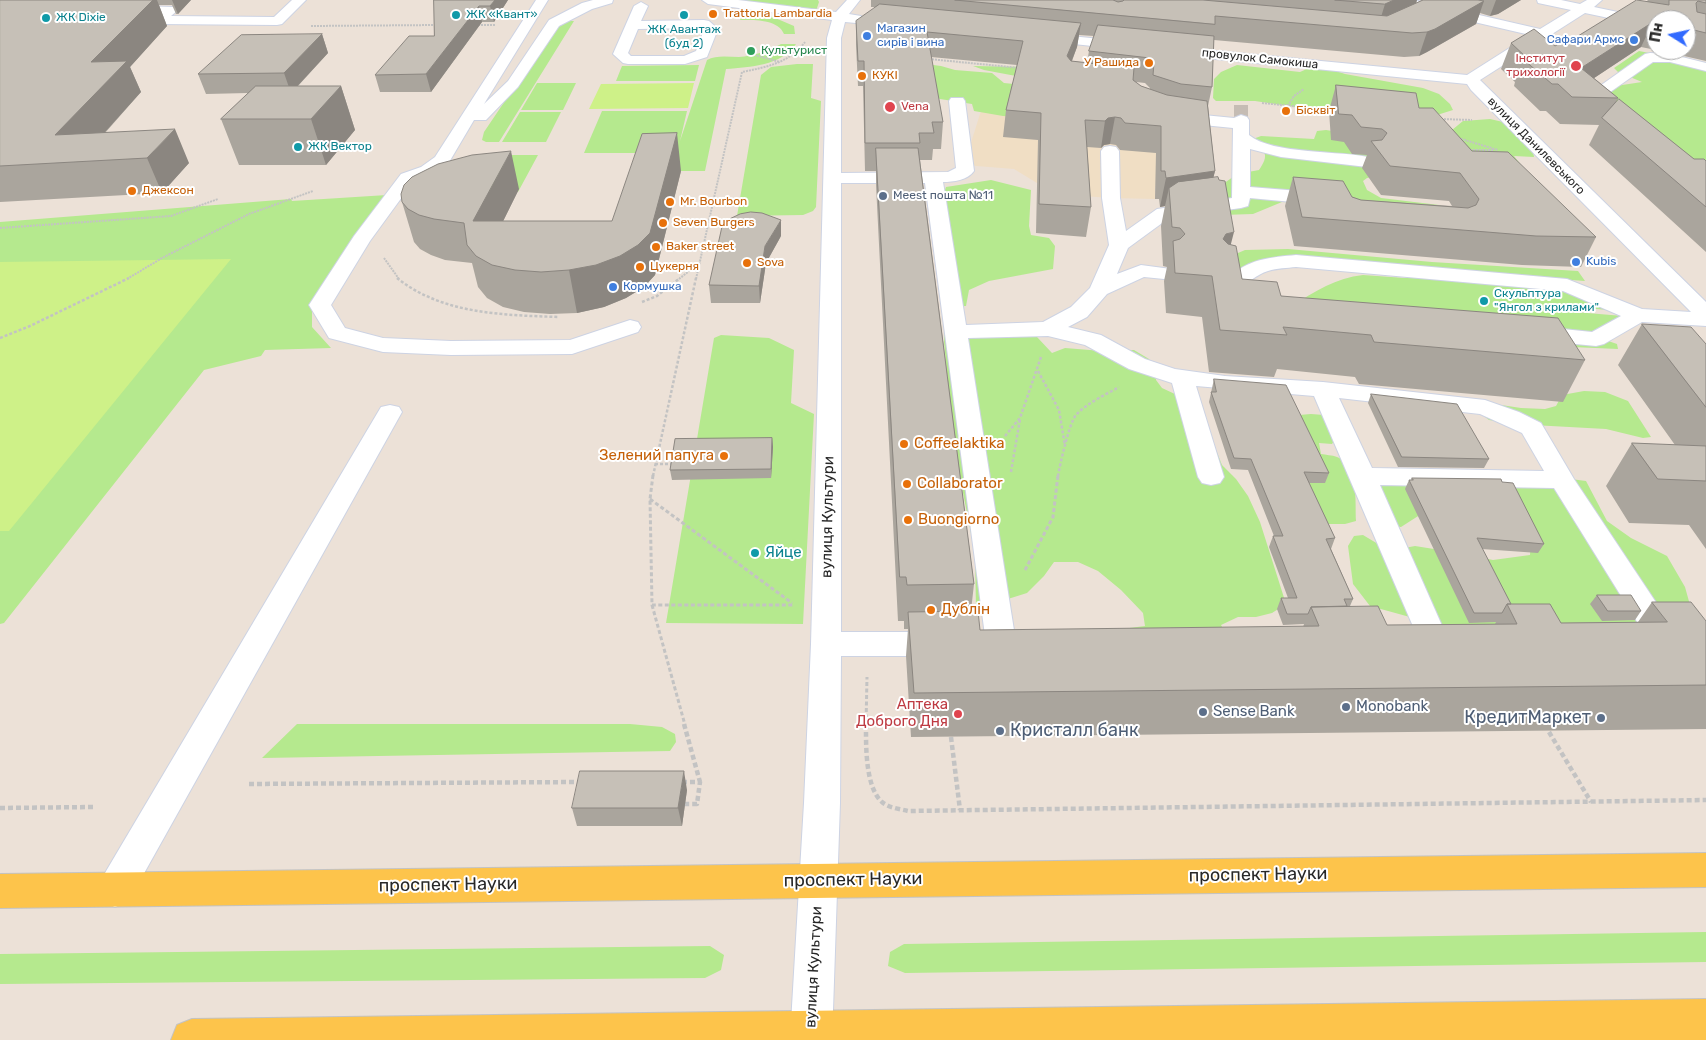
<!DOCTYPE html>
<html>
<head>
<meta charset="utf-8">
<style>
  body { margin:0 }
  #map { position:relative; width:1706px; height:1040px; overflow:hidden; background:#ece1d7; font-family:Rubik,sans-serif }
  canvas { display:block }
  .north { position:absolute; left:1646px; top:10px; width:50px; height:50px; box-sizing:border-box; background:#fff; border:1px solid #a9a9a9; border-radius:50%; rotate:280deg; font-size:14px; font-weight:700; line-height:20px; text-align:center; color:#282828 }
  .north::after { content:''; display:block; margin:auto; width:18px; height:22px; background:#316aff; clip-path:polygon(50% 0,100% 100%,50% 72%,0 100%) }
</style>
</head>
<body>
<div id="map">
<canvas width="1706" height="1040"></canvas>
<div class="north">Пн</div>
</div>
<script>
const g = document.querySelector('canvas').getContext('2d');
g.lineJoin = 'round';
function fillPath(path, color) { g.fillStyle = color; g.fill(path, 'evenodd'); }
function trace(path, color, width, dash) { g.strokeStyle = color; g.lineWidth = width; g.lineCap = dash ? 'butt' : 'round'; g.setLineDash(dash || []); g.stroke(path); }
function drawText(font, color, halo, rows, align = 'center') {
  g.font = font + ' Rubik,sans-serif'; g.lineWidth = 4; g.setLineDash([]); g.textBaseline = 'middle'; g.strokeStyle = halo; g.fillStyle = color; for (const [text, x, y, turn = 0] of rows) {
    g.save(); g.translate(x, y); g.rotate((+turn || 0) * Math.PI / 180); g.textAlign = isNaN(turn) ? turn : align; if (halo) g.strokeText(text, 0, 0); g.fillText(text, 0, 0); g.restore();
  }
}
const education = new Path2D(`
  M985 98 1176 125 1155 188V199L1111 198 1055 194 1014 169 964 165Z`);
const green = new Path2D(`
  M722 0H818L819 2 816 11Z
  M744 9 768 15 794 26 795 34H784C778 19 754 20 740 20Z
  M559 21H574L499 142H486L482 140 484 132Z
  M781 44H796C780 66 751 67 726 69L705 171H647L654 153H584L602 111H687L680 141 707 60C716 55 728 57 739 57 753 56 769 51 781 44Z
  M1639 51 1706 64V186L1596 89 1642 82 1618 72 1614 68Z
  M918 63 941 66 955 70 992 73 1004 83 1074 90 1059 120 1003 116 974 111 972 104 940 99 911 86Z
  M797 64H813L811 98 821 101 816 207 813 211 803 215 737 216 761 75 771 67Z
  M699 65 695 81H616L622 66Z
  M1237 65 1300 72 1309 68 1330 69 1345 74 1423 88 1439 94 1450 104 1453 110 1437 115 1339 109 1321 111 1255 101H1216L1213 98 1214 79 1221 72Z
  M973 66 1028 67 1016 76 984 70Z
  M537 83H576L563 110H521Z
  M520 112H561L546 142H502Z
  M1490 119 1503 122 1533 151 1534 157 1514 156 1524 169 1514 189 1445 131 1452 130 1463 121Z
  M1326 130 1358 135 1377 176 1367 178 1363 181 1367 190 1381 198 1439 205 1450 209 1282 202 1253 214 1222 215 1212 192 1237 174 1259 170C1270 154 1265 152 1253 139L1261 136 1314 139 1317 131Z
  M510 155H538L518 192 428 191 502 167Z
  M991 180 1031 190 1029 226 1031 235 1049 238 1055 246 1053 269 989 281 969 290 966 306 944 307 938 279 932 225 946 187Z
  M387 195 312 305V327L331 348 265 350 261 356 204 370 4 623 0 624V222L291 199 292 201Z
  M1288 249 1432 262 1578 271 1585 281 1320 262 1236 274 1231 256 1245 250Z
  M1363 275 1405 278 1413 276 1567 288 1622 311 1558 306 1563 311 1623 316 1588 334 1617 344 1618 349 1572 347 1292 306C1315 291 1336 278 1363 275Z
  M945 322 968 325 993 336 1037 337 1052 353 1065 348 1102 351 1134 350 1149 359 1155 368 1156 380 1162 388 1177 395 1213 442 1222 465 1236 479 1248 496 1260 522 1286 604 1272 613 1256 617H1238L1221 625 1225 632 964 638 990 627 1042 632 1122 629 1145 626 1143 613 1121 590 1098 571 1078 562H1054L1044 576 1027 593 976 609 975 554 954 447 944 342Z
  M721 335 769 338 794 350 791 403 814 414 803 624 666 623 714 338Z
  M1584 391 1605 392 1628 401 1651 437 1643 438 1606 429 1514 424 1489 420 1473 408 1488 403 1521 408 1545 409 1556 406 1562 395Z
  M1311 414 1324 415 1335 439 1332 444 1319 443 1321 454C1326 455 1332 455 1337 457 1359 465 1355 502 1356 521L1345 524H1322L1309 496 1299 415Z
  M1372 468 1391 470 1414 479 1426 511 1401 527 1379 525 1358 480Z
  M1548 476 1586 481 1607 521 1631 538 1667 556 1685 587 1690 605 1639 647 1441 664 1417 619 1370 606 1353 584 1348 546 1354 536 1363 535 1383 547 1399 549 1415 546 1459 553 1493 560 1530 555 1531 529 1487 480Z
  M297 724H630L662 727 675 734 676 742 670 751 262 758Z
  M1706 932V962L905 973 888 966 890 952 904 944Z
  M710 946 724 955 721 970 705 978 0 984V954Z`);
const pitch = new Path2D(`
  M694 83 688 108 589 109 601 84Z
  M231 259 9 531H0V262Z`);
const minorTunnel = new Path2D(`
  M1241 105V120`);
const pathFar3 = new Path2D(`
  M478 25H495
  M311 26 437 25
  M751 54 780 62
  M929 59 1020 68
  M1262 103 1333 110
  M1288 106 1294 96 1304 89
  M1441 119 1472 120
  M1458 138 1498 150
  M1467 150H1493
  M0 228 171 216 218 199
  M384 258 399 279
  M127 279 162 258 249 214 313 191
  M679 279 698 264
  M696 279 742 72C767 67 789 63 805 42`);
const pathFar2 = new Path2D(`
  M397 278C442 314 502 315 558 317
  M642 302 657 296 680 278
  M0 338 30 326 129 278
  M1038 371 1059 410 1065 446
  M1005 436 1020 418 1041 357
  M655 464H674
  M1011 472 1020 419
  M653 476 696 278
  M1058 476C1060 465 1069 423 1076 415 1087 403 1105 395 1119 387`);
const pathFar1 = new Path2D(`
  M653 475 650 499 652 605H793
  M650 499 792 603
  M1025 570 1053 517 1058 475
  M652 605 685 725
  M866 725 867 677`);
const path = new Path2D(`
  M684 724 700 782
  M866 724C866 745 865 787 882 802 889 808 900 809 908 811L1706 800
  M1549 732 1591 802
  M951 737 960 810
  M682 782H700L697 804H685
  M249 784 580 782
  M0 808 94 807`);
const minor = new Path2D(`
  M129 0H144L137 6 176 7 178 10 171 16 274 17 292 0H306L282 24 277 25 156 24 149 20 156 14 117 13 115 10Z
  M536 0H548L484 104 508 81 549 20 582 3 593 0H613L612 3 592 9 559 26 518 87 486 120H474L448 164 433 175 413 182 370 241 331 305 345 328 383 338 451 341 570 340 630 320 638 322 641 327 638 332 572 354 451 355 383 352 329 338 309 305 354 236 401 174 421 167 435 157Z
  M702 0H738L836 12 847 0H860L849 14 861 16 863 19 856 23 845 22 841 38V173L948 172 956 168 949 101 951 98H963L965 101 974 171C968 180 953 182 943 182L966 325 1043 322 1071 307 1090 288 1109 245 1102 198 1101 151 1104 147 1110 146 1116 147 1119 151 1120 198 1126 231 1157 209 1232 198 1233 128 1173 122 1167 120 1165 117 1167 114 1173 112 1234 118 1241 115 1247 117 1249 120V135C1273 155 1341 150 1373 158L1376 162 1373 166 1367 167 1281 157 1250 149V187L1324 193 1331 195 1333 199 1331 203 1324 205 1250 198 1248 206 1241 208 1169 218 1128 248 1117 274 1141 265 1171 269 1174 273 1171 277 1164 279 1144 277 1107 294 1087 317 1068 327 1101 335 1145 359 1175 369 1225 376 1323 382 1485 400 1519 412 1541 423 1574 479 1671 625 1675 633 1671 641 1660 644 1649 641 1554 488 1380 485 1447 637 1443 645 1432 649 1421 645 1314 396 1196 386 1224 477 1220 483 1211 485 1202 483 1198 477 1172 383 1129 369 1085 345 1048 336 968 338 1016 643 1012 651 1001 655 990 651 986 643 925 183H841V632H945L956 636 960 644 956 652 945 656H841L840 803 832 1040H790L804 803 811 644 827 38 832 20 708 4ZM1339 398 1480 414 1522 433 1544 471 1372 468Z
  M1391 0H1414L1540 29 1571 10 1538 3 1537 0H1561L1580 4 1587 0H1602L1594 7 1656 20V28L1585 13 1480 80 1706 302V326L1642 322 1604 344 1596 346 1534 340 1526 338 1523 333 1526 328 1534 326 1592 332 1621 316 1563 291 1296 267C1287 268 1277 268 1268 271 1254 275 1248 287 1233 283L1230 279C1244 259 1273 257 1296 255L1567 279 1642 309 1691 312 1471 90 1467 84 1175 55 1170 54 1168 51 1170 48 1175 47 1467 75 1530 35 1397 4Z
  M641 2 648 6 641 21 704 20 709 21 718 29 707 57 685 64H628L623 63 613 54 634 6ZM701 28 704 30 696 51 684 56H631L628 53 638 29Z
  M1041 33 1130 42 1135 43 1137 46 1135 49 1130 50 1036 40 1034 37Z
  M1650 53 1670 54 1706 63V71L1670 62H1653L1606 95V98L1621 115 1619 118C1606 122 1597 109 1590 99V93L1645 54Z
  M390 405 399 407 402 412 128 902 115 907 102 902 96 890 102 878 378 412 381 407Z`);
const major = new Path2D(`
  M1706 853V887L0 908V874Z
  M1706 999V1040H171L177 1025 192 1019Z`);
const wall = new Path2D(`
  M0 0H191L178 14H176L172 5H159L167 26 130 67 141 92 105 133 189 163 162 193 0 202Z
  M434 0H508L494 22H482L431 92H380L375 75 434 36Z
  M871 0H1417L1416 3 1422 0H1521L1498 14 1490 16 1480 13 1476 24 1427 52 1419 56 1404 57 1214 40 1212 87 1208 106 1215 171 1213 178 1231 245 1242 279 1281 296 1585 360 1563 402 1359 384 1355 377 1277 369 1274 377 1209 372 1202 317 1166 313 1164 281 1167 267 1163 266 1161 226 1165 206 1160 207 1159 199H1155L1156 153 1120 150 1116 145 1110 144 1104 145 1101 148 1087 147 1091 207 1086 237 1036 233 1038 140 1003 137 1006 110 1017 65 931 57 943 122 941 149H933L932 160H920L974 584 971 611 980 630 1303 627 1304 624 1283 625 1277 609 1281 598H1288L1269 547 1273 536H1274L1248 470 1231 469 1209 402 1214 379 1329 473 1325 483H1309L1335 538 1331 549 1353 599 1350 606 1387 625 1495 624 1496 622 1469 623 1405 489 1409 480H1411L1412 478 1544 544 1538 553 1482 549 1511 604 1561 623 1638 622 1652 602 1706 621V729L911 737 906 656 908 629H904V621H898L876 185V171H865L863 86H858L856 45V21L876 7H871ZM1079 35 1094 36 1089 51 1087 63 1072 61 1077 47ZM1136 82 1145 83 1150 88V89L1141 86Z
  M1648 0H1706V61L1658 50H1686V20H1656V50L1641 47 1594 78 1618 98 1616 102 1694 159 1706 161V252L1589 145 1599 125 1560 124 1546 111H1540L1514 86 1515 82 1501 69 1511 43 1555 46 1571 40 1647 1Z
  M322 34 328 53 298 86H341L355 130 326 165H239L221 119 248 93 206 94 198 74Z
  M1336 85 1419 108 1472 151 1596 237 1581 267 1522 265 1294 246 1285 206 1293 177 1361 200 1452 206 1449 201 1381 195 1362 168 1367 155 1352 154 1344 142 1331 140 1329 111Z
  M681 171 655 275 644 287 626 298 604 307 577 313 550 314 524 312 503 307 487 298 478 287 472 263 445 260 431 255 420 249 414 242 402 202 519 189 503 221H612Z
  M781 236 766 263 760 303H711L709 285Z
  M1642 324 1706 344V549L1689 525 1629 523 1606 486 1632 443 1675 445 1618 365Z
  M1371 394 1489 459 1484 468 1398 467 1368 403Z
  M772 438 773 447 771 478 672 480 670 470Z
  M1597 595 1641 611 1635 620 1602 621 1590 604Z
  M687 790 682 826H577L572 808Z`);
const shadedWall = new Path2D(`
  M153 0H157L167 26 130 67 141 92 78 162 55 135 91 62Z
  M172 0H191L178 14Z
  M495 0H508L494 22 490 6Z
  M1394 0H1417L1414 10 1378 27 1385 4Z
  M1496 0H1521L1498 14 1490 16Z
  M1484 1 1476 24 1427 52 1419 56 1427 32Z
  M479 6 482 22 431 92 426 74Z
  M1653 22 1641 47 1570 94 1581 68Z
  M1081 23 1077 47 1064 81 1067 56Z
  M322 34 328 53 291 93 284 73Z
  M341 86 355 130 326 165 311 119Z
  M1115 117 1110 144 1104 145 1101 148 1105 121 1108 118Z
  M175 129 189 163 162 193 147 158Z
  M677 133 681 171 655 275 644 287 626 298 604 307 577 313 569 270 596 265Z
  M511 151 519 189 484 260 473 221Z
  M1215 171 1208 200 1169 188 1165 206 1160 207 1166 178Z
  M781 220V236L766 263 760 303 759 286 765 246Z
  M1234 232 1224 271 1223 239 1226 234Z
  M772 438 773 447 771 478V469Z
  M684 771 687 790 682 826 678 808Z`);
const building = new Path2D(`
  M0 0H153L91 62 127 61 55 135 175 129 147 158 0 166Z
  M434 0H495L490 6H479L426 74 375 75 409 36H434Z
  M955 0H1113L1118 2 1123 1 1124 0H1203L1387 16 1423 0H1478L1484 1 1435 29 1427 32 1412 33 1215 16V24Z
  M1335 0H1394L1385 4Z
  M1637 0 1669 5V0H1706V3L1698 1 1696 3 1697 12 1706 14V33L1686 28V20H1656V23L1653 22 1581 68 1618 98 1572 97 1558 84H1552L1524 60 1527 58 1511 43 1534 29 1555 46 1567 39 1571 40Z
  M880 4 1081 23 1067 56 1071 61 1134 68 1133 80 1141 86 1167 95 1207 101 1215 171 1166 178 1165 171H1161V126L1125 123 1121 118 1115 117 1108 118 1105 121 1085 120 1091 207 1039 204 1041 113 1006 110 1023 41 927 32 943 122H932L934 133H919L920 143H865L864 61H858L856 21Z
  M1098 25 1214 36 1212 87 1181 84 1153 75 1154 63 1150 58 1089 51Z
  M322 34 284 73 198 74 241 35Z
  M1336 85 1416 93 1419 108H1433L1472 151 1508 152 1596 237 1536 236 1302 217 1293 177 1343 181 1352 197 1361 200 1468 208 1476 205 1479 199 1460 173 1390 166 1371 141 1382 140 1387 133 1382 129 1361 127 1352 115 1339 114Z
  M256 86H341L311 119H221Z
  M1619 99 1694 159H1704L1706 161V207L1602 118Z
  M677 133 650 233 638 245 620 256 596 265 569 270 541 272 515 270 492 265 476 256 467 245 464 223 434 219 419 215 408 209 402 202 401 194 404 185 412 177 438 164 472 155 511 151 473 221H612L642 134Z
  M876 148H918L974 584 907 585 906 577H900Z
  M1218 177 1219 180 1225 181 1234 232 1226 234 1223 239 1228 244 1236 246 1242 279 1277 282 1281 296 1558 318 1585 360 1374 342 1371 335 1283 327 1287 335 1220 330 1212 276 1175 273 1173 241 1180 239 1185 234 1180 228 1172 227 1169 188 1178 182Z
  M751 212 762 213 781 220 765 246 759 286 709 285 723 222 740 214Z
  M1642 324 1691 327 1706 344V407Z
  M1214 379 1286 385 1329 473 1304 472 1335 538 1326 539 1353 599H1344L1347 606 1311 607 1308 614H1287L1281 598H1297L1273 536H1283L1251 459 1234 458 1211 392H1216Z
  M1371 394 1457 404 1489 459 1402 457Z
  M772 438 771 469 670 470 675 439Z
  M1632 443 1706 446V481L1658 479Z
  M1412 478 1501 479 1502 482 1513 483 1544 544 1477 538 1511 604H1507L1502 613H1474L1409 480H1413Z
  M1597 595H1631L1641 611H1608Z
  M1652 602H1691L1706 621V685L914 693 908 612 978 611 980 630 1319 626 1311 607 1378 606 1387 625 1517 624 1507 604H1550L1561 623 1667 622Z
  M580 771H684L678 808H572Z`);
const markers = [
  [713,14,5,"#e8710a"],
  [456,15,5,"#0f9aa8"],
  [684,15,5,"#0f9aa8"],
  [46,18,5,"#0f9aa8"],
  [867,36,5,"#3f7fe0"],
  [1634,40,5,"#3f7fe0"],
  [751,51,5,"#2e9e5b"],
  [1149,63,5,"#e8710a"],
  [1576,66,6,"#e0444e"],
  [862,76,5,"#e8710a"],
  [890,107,6,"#e0444e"],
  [1286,111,5,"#e8710a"],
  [298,147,5,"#0f9aa8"],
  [132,191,5,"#e8710a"],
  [883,196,5,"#5c6f8a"],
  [670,202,5,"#e8710a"],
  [663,223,5,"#e8710a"],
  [656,247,5,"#e8710a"],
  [1576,262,5,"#3f7fe0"],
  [747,263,5,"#e8710a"],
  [640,267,5,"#e8710a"],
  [613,287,5,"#3f7fe0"],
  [1484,301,5,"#0f9aa8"],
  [904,444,5,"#e8710a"],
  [724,456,5,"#e8710a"],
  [907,484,5,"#e8710a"],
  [908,520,5,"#e8710a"],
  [755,553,5,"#0f9aa8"],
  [931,610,5,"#e8710a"],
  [1346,707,5,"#5c6f8a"],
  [1203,712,5,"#5c6f8a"],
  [958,714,5,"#e0444e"],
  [1601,718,5,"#5c6f8a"],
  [1000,731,5,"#5c6f8a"]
];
const farFoodnames = [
  ["Trattoria Lambardia",723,14],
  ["У Рашида",1139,63,"right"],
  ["КУКІ",872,76],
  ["Бісквіт",1296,111],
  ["Джексон",142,191],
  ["Mr. Bourbon",680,202],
  ["Seven Burgers",673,223],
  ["Baker street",666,247],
  ["Sova",757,263],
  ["Цукерня",650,267]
];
const farCulturenames = [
  ["ЖК «Квант»",466,15],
  ["ЖК Dixie",56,18],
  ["ЖК Авантаж",684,30,"center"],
  ["(буд 2)",684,44,"center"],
  ["ЖК Вектор",308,147],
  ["Скульптура",1494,294],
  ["\"Янгол з крилами\"",1494,308]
];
const farShopnames = [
  ["Магазин",877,29],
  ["сирів і вина",877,43],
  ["Сафари Армс",1624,40,"right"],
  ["Kubis",1586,262],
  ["Кормушка",623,287]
];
const farLeisurenames = [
  ["Культурист",761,51]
];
const farStreetnames = [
  ["провулок Самокиша",1260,59,6],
  ["вулиця Данилевського",1536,146,45]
];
const farHealthnames = [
  ["Інститут",1565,59],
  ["трихології",1565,73],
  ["Vena",901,107,"left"]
];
const farServicenames = [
  ["Meest пошта №11",893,196]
];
const foodNames = [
  ["Coffeelaktika",914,444],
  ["Зелений папуга",714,456,"right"],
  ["Collaborator",917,484],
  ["Buongiorno",918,520],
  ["Дублін",941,610]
];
const streetNames = [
  ["вулиця Культури",828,517,-89],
  ["вулиця Культури",814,967,-87]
];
const cultureNames = [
  ["Яйце",765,553]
];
const healthNames = [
  ["Аптека",948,705],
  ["Доброго Дня",948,722]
];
const serviceNames = [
  ["Monobank",1356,707],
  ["Sense Bank",1213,712]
];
const nearServicenames = [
  ["КредитМаркет",1591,718],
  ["Кристалл банк",1010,731,"left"]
];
const nearStreetnames = [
  ["проспект Науки",1258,875,-1],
  ["проспект Науки",853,880,-1],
  ["проспект Науки",448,885,-1]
];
fillPath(education, '#f0dec4');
fillPath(green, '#b5e98e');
fillPath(pitch, '#cef188');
trace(minorTunnel, '#c5bcb4', 14, [14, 8]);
trace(minor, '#cdd3e3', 2);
trace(major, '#c3c3c3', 2);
trace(pathFar3, '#c3c3c3', 2, [2, 1]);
trace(pathFar2, '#c3c3c3', 2.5, [3, 2]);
trace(pathFar1, '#c3c3c3', 3, [4, 2.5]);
trace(path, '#c3c3c3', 4.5, [5, 3]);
fillPath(minor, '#fff');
fillPath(major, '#fdc44b');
fillPath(wall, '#aaa59d');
fillPath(shadedWall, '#8b8680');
fillPath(building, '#c6c0b7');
trace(building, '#8b8680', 1);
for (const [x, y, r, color] of markers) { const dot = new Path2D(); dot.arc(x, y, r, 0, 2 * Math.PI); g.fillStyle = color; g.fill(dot); trace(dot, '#fff', 2); }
drawText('12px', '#c56008', '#fff', farFoodnames, 'left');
drawText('12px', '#0d838f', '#fff', farCulturenames, 'left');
drawText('12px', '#366cbe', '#fff', farShopnames, 'left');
drawText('12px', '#27864d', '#fff', farLeisurenames, 'left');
drawText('12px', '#282828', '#fff', farStreetnames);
drawText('12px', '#be3a42', '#fff', farHealthnames, 'right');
drawText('12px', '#4e5e75', '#fff', farServicenames, 'left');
drawText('15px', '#c56008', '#fff', foodNames, 'left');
drawText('15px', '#282828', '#fff', streetNames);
drawText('15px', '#0d838f', '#fff', cultureNames, 'left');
drawText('15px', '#be3a42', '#fff', healthNames, 'right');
drawText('15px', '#4e5e75', '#fff', serviceNames, 'left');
drawText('18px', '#4e5e75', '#fff', nearServicenames, 'right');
drawText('18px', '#282828', '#fff', nearStreetnames);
</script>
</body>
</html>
